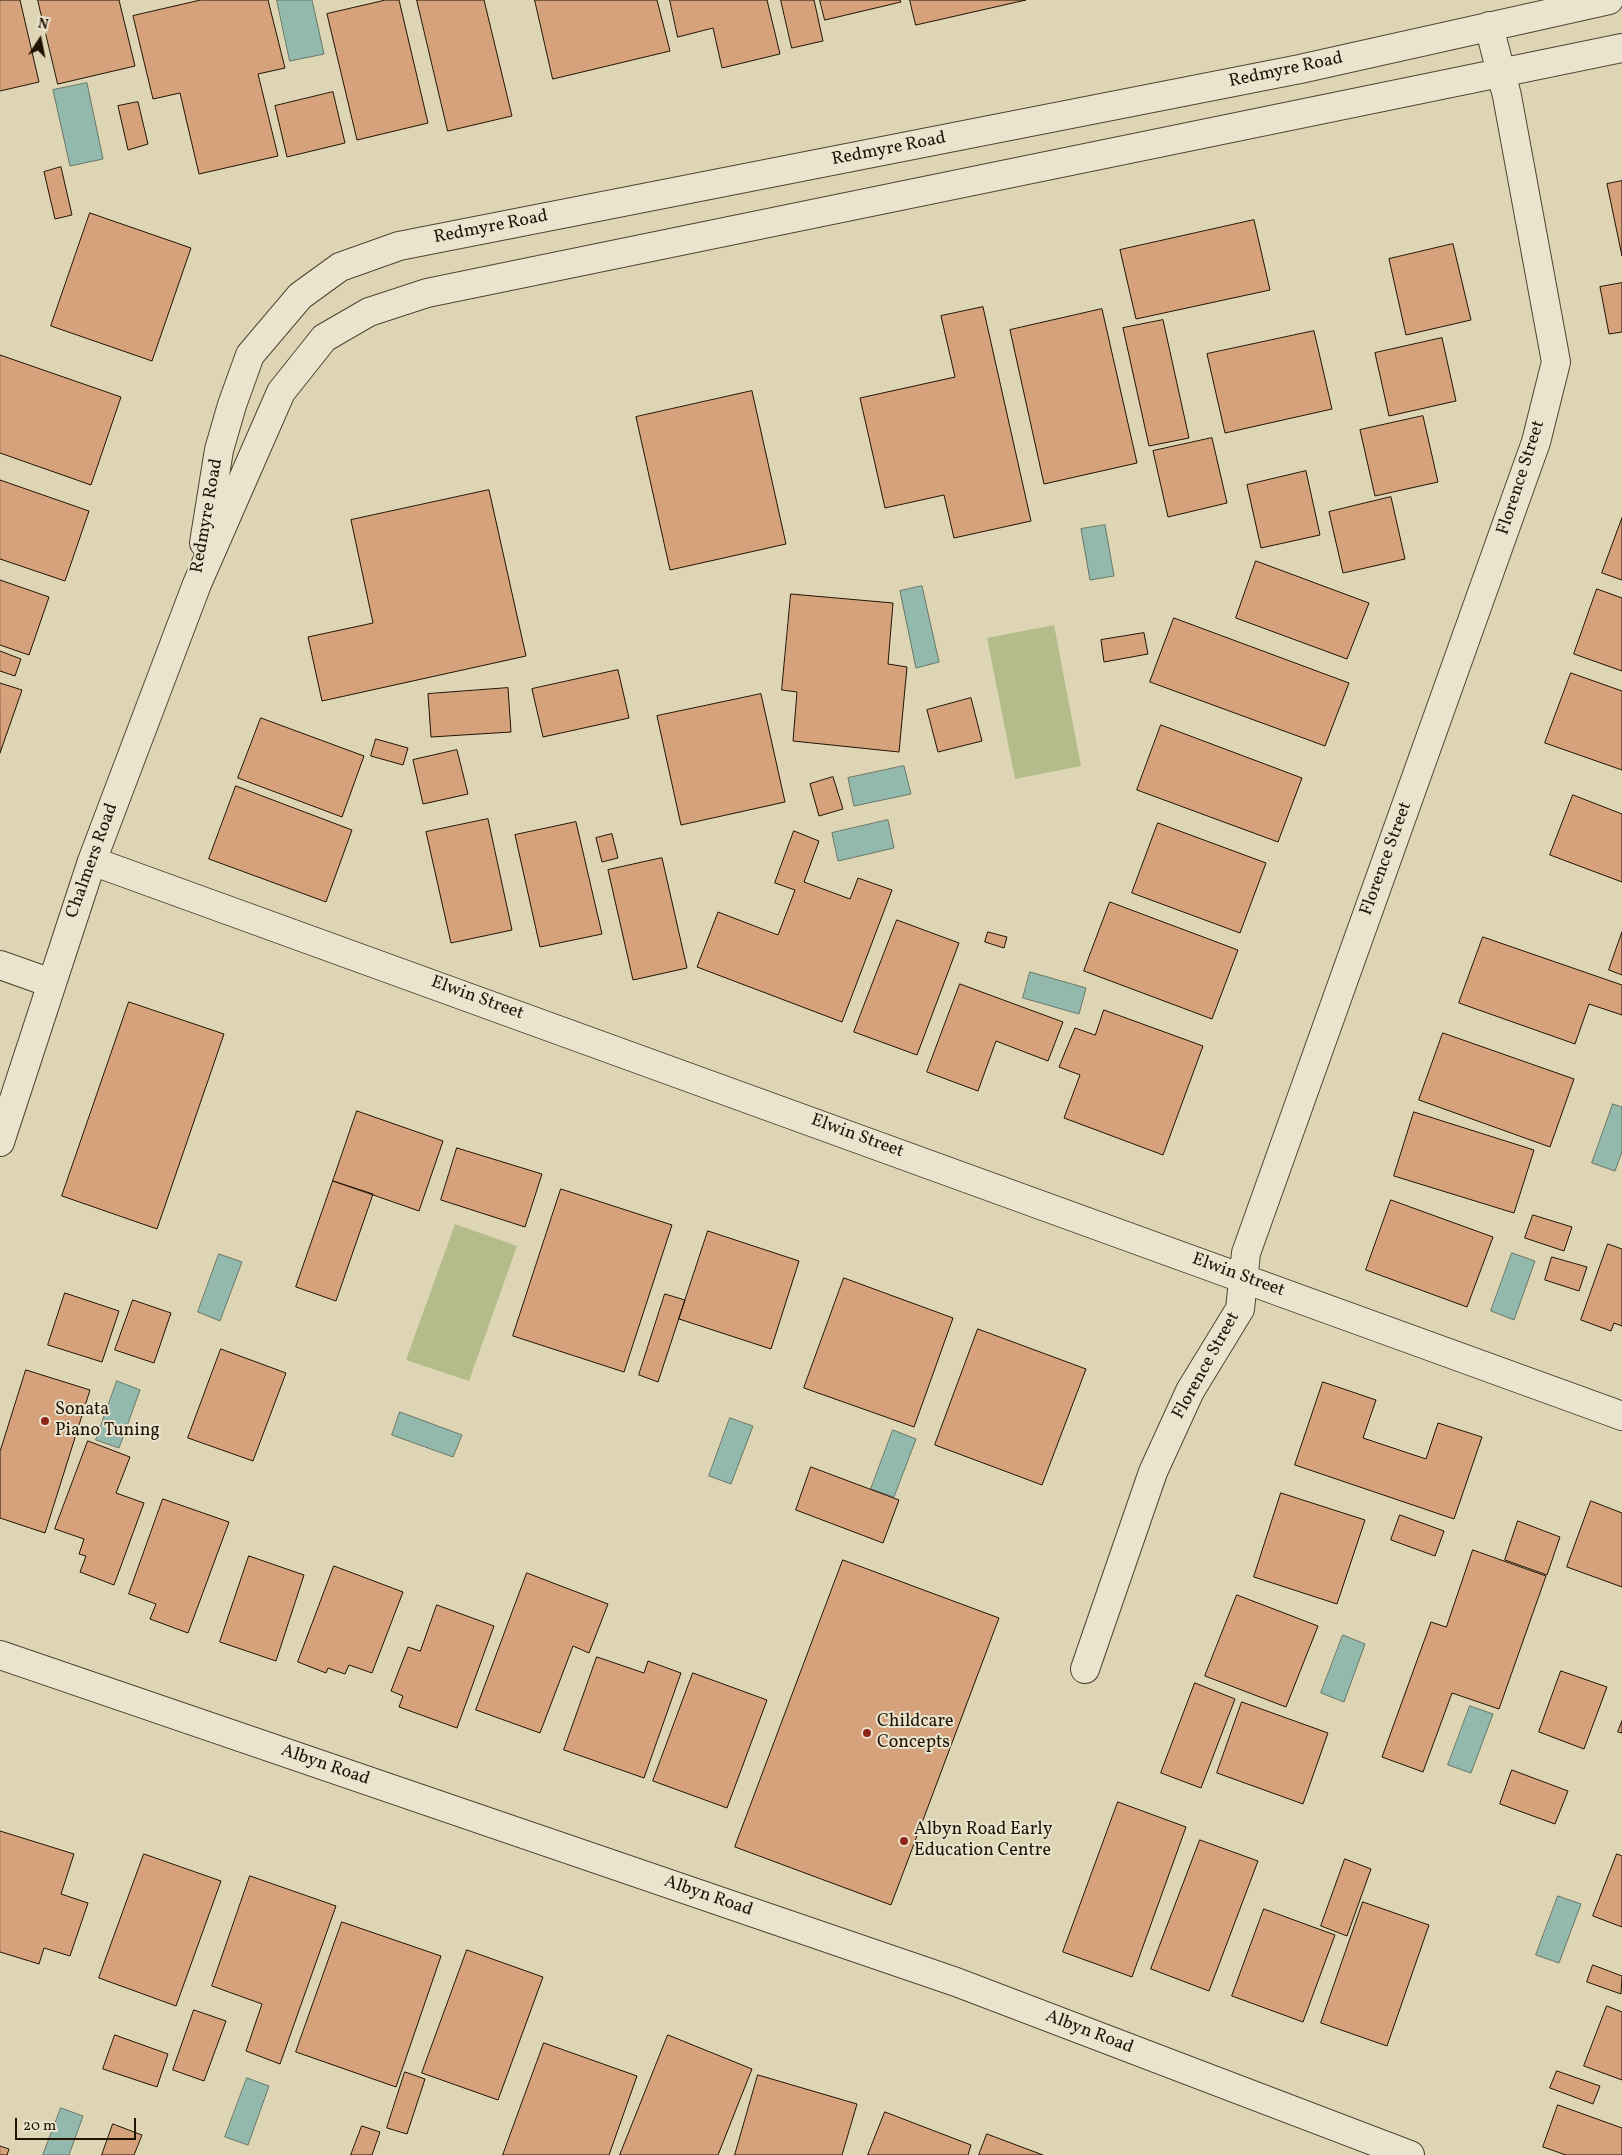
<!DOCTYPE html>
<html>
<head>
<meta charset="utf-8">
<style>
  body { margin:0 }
  #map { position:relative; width:1622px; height:2155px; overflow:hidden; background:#ded5b5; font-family:Vollkorn,serif }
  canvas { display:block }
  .north { position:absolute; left:15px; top:15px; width:50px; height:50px; -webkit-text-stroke:4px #eae4cf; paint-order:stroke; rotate:11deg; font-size:14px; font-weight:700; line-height:20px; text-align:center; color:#221403 }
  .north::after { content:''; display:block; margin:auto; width:18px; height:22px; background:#221403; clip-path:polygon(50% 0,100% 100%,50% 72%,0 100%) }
  .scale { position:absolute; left:15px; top:2118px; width:121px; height:22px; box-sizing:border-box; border:2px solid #221403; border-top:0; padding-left:6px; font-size:15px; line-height:18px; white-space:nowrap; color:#221403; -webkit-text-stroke:4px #eae4cf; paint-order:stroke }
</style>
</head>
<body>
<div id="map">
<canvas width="1622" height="2155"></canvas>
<div class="north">N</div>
<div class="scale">20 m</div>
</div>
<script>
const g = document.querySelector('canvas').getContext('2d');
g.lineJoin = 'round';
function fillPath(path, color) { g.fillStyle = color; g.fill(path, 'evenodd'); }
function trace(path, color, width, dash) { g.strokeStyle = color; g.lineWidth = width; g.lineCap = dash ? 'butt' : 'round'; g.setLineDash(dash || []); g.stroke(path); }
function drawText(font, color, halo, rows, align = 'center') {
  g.font = font + ' Vollkorn,serif'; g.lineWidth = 4; g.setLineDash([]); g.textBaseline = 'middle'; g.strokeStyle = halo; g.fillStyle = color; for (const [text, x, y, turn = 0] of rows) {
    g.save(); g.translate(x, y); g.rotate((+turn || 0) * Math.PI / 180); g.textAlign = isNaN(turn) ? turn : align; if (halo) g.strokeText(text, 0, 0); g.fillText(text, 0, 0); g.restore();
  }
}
const green = new Path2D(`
  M1054 625 1081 766 1015 779 987 638Z
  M455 1224 517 1246 469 1381 406 1360Z`);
const water = new Path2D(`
  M277 0H312L324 54 290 61Z
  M87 83 103 159 70 166 53 90Z
  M1105 525 1114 576 1090 580 1081 529Z
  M922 586 939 662 916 668 900 591Z
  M904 766 911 794 854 806 848 778Z
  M888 820 894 848 838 861 832 833Z
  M1030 972 1086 988 1079 1014 1023 998Z
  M1613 1104 1622 1107V1152L1615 1171 1592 1163Z
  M1512 1253 1535 1261 1514 1320 1491 1311Z
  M219 1254 242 1262 220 1321 198 1312Z
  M117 1381 140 1390 119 1448 96 1440Z
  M400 1412 462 1435 453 1457 392 1435Z
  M730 1418 753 1426 731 1484 709 1476Z
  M893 1430 916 1439 894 1497 871 1489Z
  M1343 1635 1365 1644 1344 1702 1321 1693Z
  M1470 1706 1493 1714 1471 1773 1448 1765Z
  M1558 1896 1581 1904 1559 1963 1536 1955Z
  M247 2078 269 2086 248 2145 225 2137Z
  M61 2108 83 2116 69 2155H43Z`);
const building = new Path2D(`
  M0 0H20L39 82 0 91Z
  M38 0H119L135 66 58 84Z
  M201 0H268L285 68 258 74 278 156 199 174 180 93 153 99 133 16Z
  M386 0H399L428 123 357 140 327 14Z
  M417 0H484L512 116 448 131Z
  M535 0H657L670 51 553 79Z
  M670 0H767L780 54 722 68 713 28 678 37Z
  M781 0H814L823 41 792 48Z
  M820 0H900L901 2 825 20Z
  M910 0H1026L916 25Z
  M333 92 345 143 287 157 275 106Z
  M138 102 148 144 128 150 118 106Z
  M61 167 72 215 55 219 44 172Z
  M1622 181V256L1607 184Z
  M90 213 191 248 152 361 51 326Z
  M1254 220 1270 290 1136 319 1120 250Z
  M1453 244 1471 320 1406 335 1389 259Z
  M1622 283V332L1609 334 1600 287Z
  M983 307 1031 521 954 538 944 495 885 508 860 398 955 377 941 316Z
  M1102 309 1137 463 1044 484 1010 330Z
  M1163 320 1189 438 1149 446 1123 328Z
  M1314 331 1332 409 1225 433 1207 354Z
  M1442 338 1456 401 1389 416 1375 353Z
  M0 355 121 397 91 485 0 453Z
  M752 391 786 544 670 570 636 417Z
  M1423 416 1438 482 1375 496 1360 430Z
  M1212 438 1227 503 1168 517 1153 451Z
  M1306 471 1320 535 1261 548 1247 485Z
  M0 480 89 511 65 581 0 559Z
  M489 490 526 656 322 701 308 637 373 623 351 520Z
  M1391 497 1405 559 1343 573 1329 512Z
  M1622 518V580L1602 573Z
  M1256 561 1369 603 1347 659 1236 618Z
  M0 580 49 597 29 655 0 645Z
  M1597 589 1622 598V671L1574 654Z
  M791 594 893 603 888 664 907 667 899 752 793 741 797 692 782 690Z
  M1174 618 1349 683 1325 746 1150 682Z
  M1144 633 1148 654 1104 662 1101 640Z
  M0 651 21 659 15 676 0 671Z
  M618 670 629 718 543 737 532 689Z
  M1571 673 1622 691V770L1545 743Z
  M0 683 22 690 0 753Z
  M508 688 511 732 431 737 428 694Z
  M761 694 785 802 681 825 657 716Z
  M971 698 982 741 938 752 927 710Z
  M261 718 364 756 342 817 238 778Z
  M1161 725 1302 778 1278 842 1137 790Z
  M376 739 408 748 403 765 371 756Z
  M457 750 468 794 423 804 413 760Z
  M833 777 843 809 819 816 810 784Z
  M236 786 352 830 326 902 209 859Z
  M1573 795 1622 814V882L1550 855Z
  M488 819 512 930 451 943 426 832Z
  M576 822 602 934 540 947 515 835Z
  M1158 823 1266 863 1240 933 1132 893Z
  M794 831 819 841 804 882 850 899 858 878 892 890 842 1022 697 967 718 912 778 935 795 890 775 883Z
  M612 834 618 858 602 862 596 838Z
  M662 858 687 968 633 980 608 870Z
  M1110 902 1238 950 1212 1019 1084 971Z
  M897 920 959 943 917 1055 854 1032Z
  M988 932 1007 937 1004 948 985 942Z
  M1622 932V975L1609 970Z
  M1483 937 1622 985V1015L1589 1004 1575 1044 1459 1003Z
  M960 984 1063 1022 1048 1061 996 1041 978 1091 927 1072Z
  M129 1002 224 1034 157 1229 62 1196Z
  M1104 1010 1203 1046 1163 1155 1064 1118 1080 1075 1059 1067 1075 1028 1095 1035Z
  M1443 1033 1574 1079 1550 1147 1419 1100Z
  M357 1111 443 1141 419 1211 333 1181Z
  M1414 1112 1534 1150 1514 1213 1394 1176Z
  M457 1148 542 1174 525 1227 441 1200Z
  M333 1181 373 1194 336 1301 296 1287Z
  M561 1189 672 1225 624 1372 513 1336Z
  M1391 1200 1493 1237 1467 1307 1366 1270Z
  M1533 1215 1572 1227 1564 1251 1525 1238Z
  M708 1231 799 1261 771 1349 679 1319Z
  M1608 1244 1622 1249V1326L1614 1323 1611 1331 1581 1320Z
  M1552 1257 1587 1267 1579 1291 1545 1280Z
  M844 1278 953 1318 914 1427 804 1388Z
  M65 1293 119 1311 102 1362 48 1345Z
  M665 1294 685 1300 658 1382 639 1375Z
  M133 1300 171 1313 154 1363 115 1350Z
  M978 1329 1086 1369 1042 1485 935 1445Z
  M221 1349 286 1373 253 1461 188 1438Z
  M26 1370 90 1390 45 1533 0 1518V1452Z
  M1323 1382 1376 1400 1363 1438 1426 1459 1438 1423 1482 1437 1454 1519 1295 1465Z
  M88 1441 130 1457 116 1493 144 1503 114 1585 80 1572 86 1556 79 1554 84 1539 55 1529Z
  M811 1467 899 1500 883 1543 796 1510Z
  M1281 1493 1365 1520 1337 1604 1254 1577Z
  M163 1499 229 1522 188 1633 150 1619 156 1604 129 1594Z
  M1591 1501 1622 1513V1587L1567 1567Z
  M1400 1515 1444 1531 1435 1556 1391 1540Z
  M1518 1521 1560 1537 1547 1575 1505 1560Z
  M1473 1550 1546 1576 1499 1709 1452 1693 1423 1772 1382 1757 1431 1622 1446 1627Z
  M249 1556 304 1575 276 1661 220 1642Z
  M843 1560 999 1618 891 1905 735 1847Z
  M334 1566 403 1592 372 1673 349 1665 345 1674 328 1668 326 1673 298 1662Z
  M527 1573 608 1604 589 1653 573 1646 540 1733 476 1710Z
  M1237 1595 1318 1626 1286 1707 1205 1676Z
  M437 1605 494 1626 457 1728 399 1707 403 1696 391 1691 408 1647 420 1651Z
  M597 1657 644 1673 648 1661 681 1673 644 1778 564 1750Z
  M1561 1671 1607 1687 1584 1749 1539 1732Z
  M693 1673 767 1700 727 1808 653 1781Z
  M1195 1683 1235 1699 1201 1788 1161 1773Z
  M1242 1702 1328 1733 1303 1804 1217 1773Z
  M1622 1721V1733L1618 1732Z
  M1512 1770 1568 1791 1555 1824 1500 1804Z
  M1118 1802 1186 1827 1132 1977 1063 1952Z
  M0 1831 74 1854 61 1894 88 1903 70 1956 44 1948 39 1964 0 1952Z
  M1200 1840 1258 1861 1209 1991 1151 1969Z
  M144 1854 221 1881 176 2006 99 1978Z
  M1617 1854 1622 1856V1927L1593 1916Z
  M1345 1859 1371 1869 1347 1936 1321 1926Z
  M250 1876 336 1906 280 2064 246 2051 262 2004 212 1986Z
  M1363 1902 1429 1925 1387 2046 1321 2023Z
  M1264 1909 1335 1935 1303 2022 1232 1996Z
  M342 1922 441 1956 396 2087 296 2052Z
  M467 1950 543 1977 498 2100 422 2073Z
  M1593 1965 1622 1976 1621 1994 1587 1982Z
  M1607 2006 1622 2012V2080L1584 2066Z
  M194 2010 226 2021 204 2081 173 2070Z
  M115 2035 168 2054 157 2087 103 2069Z
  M668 2035 752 2069 718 2155H620Z
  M544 2043 637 2076 609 2155H503Z
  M1557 2071 1600 2086 1593 2104 1550 2088Z
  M405 2072 425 2079 407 2134 387 2128Z
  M758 2075 857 2104 842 2155H735Z
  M1558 2105 1622 2128V2155H1566L1543 2147Z
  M885 2112 971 2145 968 2155H868Z
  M113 2124 142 2135 134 2155H102Z
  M362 2126 380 2132 372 2155H351Z
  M987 2134 1043 2155H979Z
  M0 2146 9 2149 7 2155H0Z`);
const minor = new Path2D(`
  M204 543 219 450 232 405 250 355 300 296 340 267 399 246 1300 69 1609 0
  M92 861 1622 1416
  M0 965 51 983
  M0 1142 92 861 197 584 281 392 324 338 369 312 427 293 1622 48
  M0 1655 956 1982 1410 2155
  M1085 1669 1153 1472 1190 1391 1240 1309 1246 1253 1536 442 1556 362 1507 96 1489 26`);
const markers = [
  [45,1421,5,"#8f2418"],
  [867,1733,5,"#8f2418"],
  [904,1841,5,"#8f2418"]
];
const streetNames = [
  ["Redmyre Road",1286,71,-12],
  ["Redmyre Road",889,150,-11],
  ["Redmyre Road",491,228,-11],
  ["Florence Street",1522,478,-72],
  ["Redmyre Road",208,516,-80],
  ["Florence Street",1387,859,-70],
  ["Chalmers Road",93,861,-70],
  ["Elwin Street",477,999,20],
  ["Elwin Street",857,1137,20],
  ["Elwin Street",1238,1276,20],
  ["Florence Street",1207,1366,-61],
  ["Albyn Road",325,1766,19],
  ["Albyn Road",708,1897,19],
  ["Albyn Road",1089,2033,21]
];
const poiNames = [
  ["Sonata",55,1411],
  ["Piano Tuning",55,1432],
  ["Childcare",877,1723],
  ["Concepts",877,1744],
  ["Albyn Road Early",914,1831],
  ["Education Centre",914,1852]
];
fillPath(green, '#b5bc8b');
fillPath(water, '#93b9ac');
trace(water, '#667768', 1);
fillPath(building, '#d5a27c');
trace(building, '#221403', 1);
trace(minor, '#514430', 30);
trace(minor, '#eae4cf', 28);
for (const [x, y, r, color] of markers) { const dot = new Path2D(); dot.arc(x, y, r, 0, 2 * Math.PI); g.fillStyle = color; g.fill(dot); trace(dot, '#eae4cf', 2); }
drawText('18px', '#221403', '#eae4cf', streetNames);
drawText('18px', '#221403', '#eae4cf', poiNames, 'left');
</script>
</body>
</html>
